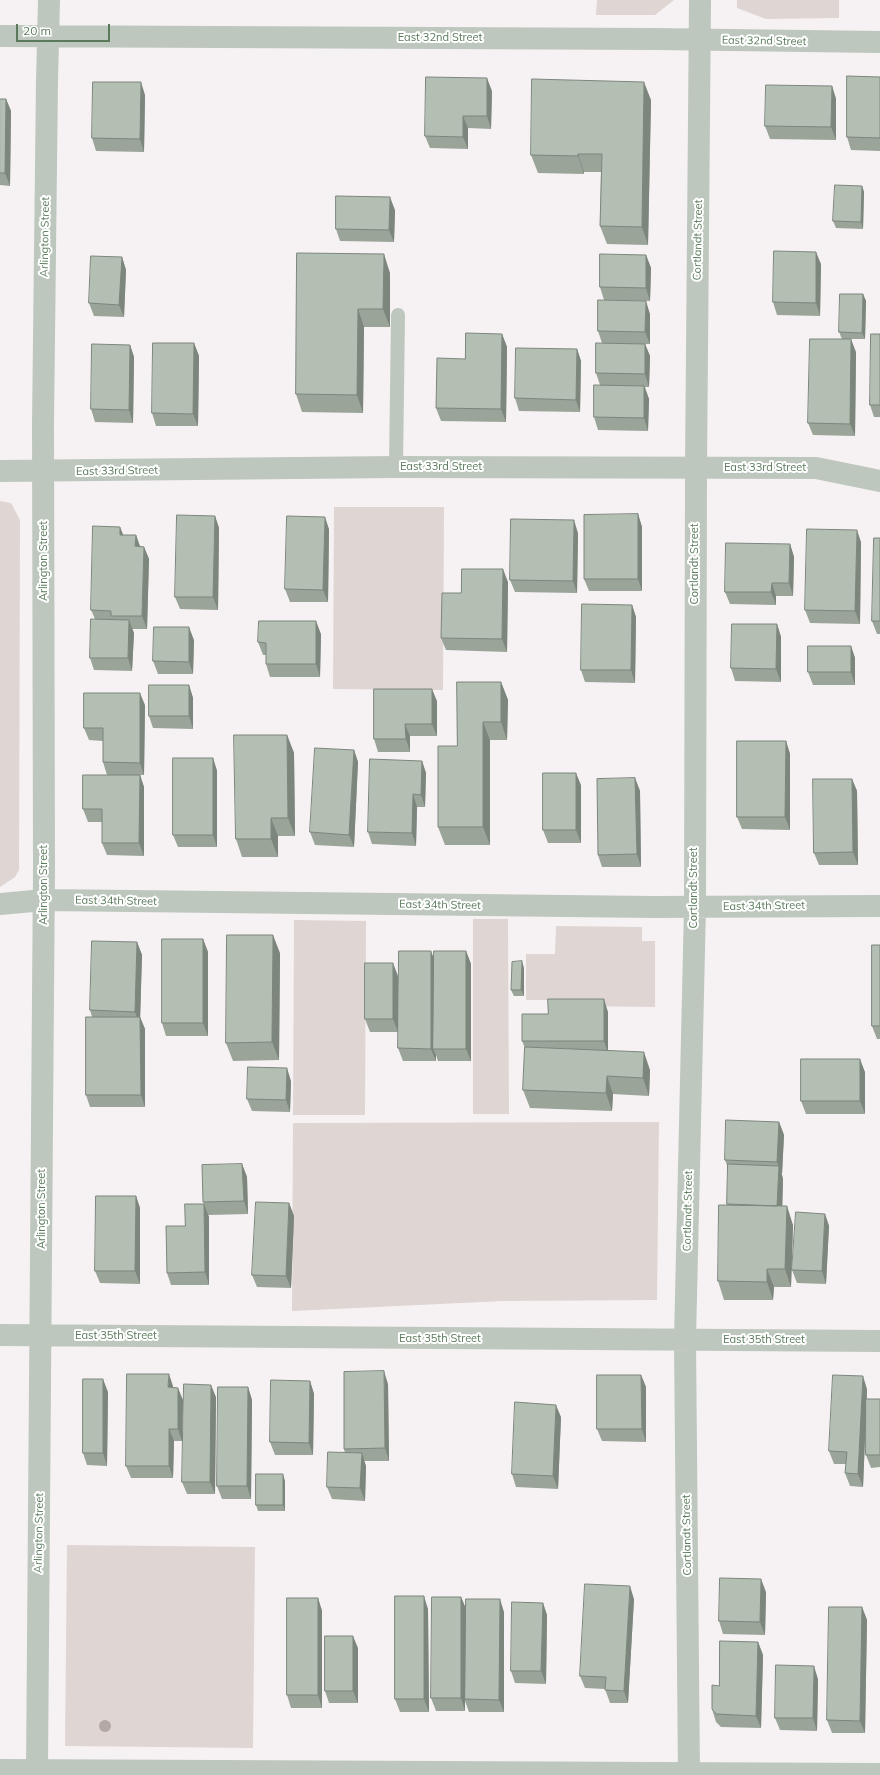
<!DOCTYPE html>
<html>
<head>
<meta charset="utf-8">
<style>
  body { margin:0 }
  #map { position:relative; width:880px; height:1775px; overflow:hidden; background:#f6f2f4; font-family:Mulish,sans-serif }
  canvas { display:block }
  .scale { position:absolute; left:16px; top:24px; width:94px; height:18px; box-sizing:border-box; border:2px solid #5a7a5b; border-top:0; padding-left:5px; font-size:12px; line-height:14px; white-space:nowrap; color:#5a7a5b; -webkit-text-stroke:3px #fff; paint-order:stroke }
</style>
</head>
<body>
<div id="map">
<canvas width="880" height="1775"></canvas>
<div class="scale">20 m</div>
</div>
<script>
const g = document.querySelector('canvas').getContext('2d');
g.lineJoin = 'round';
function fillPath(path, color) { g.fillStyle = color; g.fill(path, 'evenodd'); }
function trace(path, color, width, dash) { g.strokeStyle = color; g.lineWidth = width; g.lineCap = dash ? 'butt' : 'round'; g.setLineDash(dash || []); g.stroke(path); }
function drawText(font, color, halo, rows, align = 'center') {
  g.font = font + ' Mulish,sans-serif'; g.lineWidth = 4; g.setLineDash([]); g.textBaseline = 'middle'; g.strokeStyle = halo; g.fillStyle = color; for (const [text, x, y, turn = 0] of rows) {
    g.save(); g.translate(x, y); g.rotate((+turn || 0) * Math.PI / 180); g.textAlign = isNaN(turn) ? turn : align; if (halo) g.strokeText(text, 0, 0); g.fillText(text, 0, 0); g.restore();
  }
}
const green = new Path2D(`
  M597 0H674L655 15H596Z
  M737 0H839V18L766 19 737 8Z
  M0 501 11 503 20 520 19 870 15 877 0 887Z
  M334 507H444L443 690 333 689Z
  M473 919H508L509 1114H473Z
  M294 920 366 921 365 1115H293Z
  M556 926 642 927V941H655V1007L573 1006V1000H526V954H555Z
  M659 1122 657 1300 503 1301 292 1311 293 1123Z
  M67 1545 255 1547 253 1748 65 1746Z`);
const lane = new Path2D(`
  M396 467 398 315`);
const street = new Path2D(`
  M0 36 655 39 880 42
  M0 471 396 467 816 468 880 481
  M0 904 44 900 653 907 880 906
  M0 1335 880 1341
  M0 1770 880 1774
  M37 1770 44 867 43 423 47 81 49 0
  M689 1775 685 1340 695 907 696 468 700 0`);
const trees = [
  [105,1726]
];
const wall = new Path2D(`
  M880 77V151L851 150 847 137Z
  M832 86 836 99V140L770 139 765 126Z
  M492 91 491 129 468 128V149L430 148 425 136Z
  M145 95 144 152 96 151 92 138Z
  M0 99H6L11 111 10 186 0 185Z
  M651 100 648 245 607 244 600 226 601 172H584V174L538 173 531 155Z
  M862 186 864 192 863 229 836 228 833 221Z
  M395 210 394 242 340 241 336 229Z
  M297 253 390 273V327H364L363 413 302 412 296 394Z
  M646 255 651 268 650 301 604 300 600 287Z
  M122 257 126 270 124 317 94 316 89 303Z
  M821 264 820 316 777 315 773 302Z
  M863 294 866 301 865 339H842L839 332Z
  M650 314V344H645L650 356 649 387H645L649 399 648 431 598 430 594 417 600 385 596 373 602 343 598 331Z
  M502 334 507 347 506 422 441 421 436 408 465 359Z
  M880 334V417H874L870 405Z
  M194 343 199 356 198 426H156L152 413Z
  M130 345 134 357 133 423 95 422 91 409Z
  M577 349 581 361 580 412 519 411 515 398Z
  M856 352 855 436 813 435 808 423Z
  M638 514 642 527V591H589L584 579Z
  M215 516 219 528 218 610 180 609 175 597Z
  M329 529 328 602H290L285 589Z
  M578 533 577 593 515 592 510 580Z
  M123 535H136L140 546 144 547 149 559 147 629H132L134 633 132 671 94 670 90 658 95 619 91 610Z
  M880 538V634H877L872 621Z
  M861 542 860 624 810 623 805 610Z
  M790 544 794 557 793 596H776V605L730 604 725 592Z
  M508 582 507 652 446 650 441 638 461 593Z
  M632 605 636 617 635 683 585 682 581 670Z
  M777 624 781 637V682L735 681 731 668Z
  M321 634 320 677H270L266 664V655H263L258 642Z
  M194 640 193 674H158L153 661Z
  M851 646 855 658V685H813L808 672Z
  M501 682 508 700 507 740H490V845H445L438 827 457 746Z
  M189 685 193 698V729L153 728 149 716Z
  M437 701V736H410V752H378L374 739Z
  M145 705 144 775H140L144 787V856L107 855 102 843V822H88L83 809 107 775 103 762V741L89 740 84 728Z
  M287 735 294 753 295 836H278V857H242L236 839Z
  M786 741 790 754V830L742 829 737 817Z
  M354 750 358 762 354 847 315 845 310 832Z
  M213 758 217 771V847H178L173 835Z
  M422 761 426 773 425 807H417L416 846 372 844 368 832Z
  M635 778 640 791 641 867H602L598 855Z
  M852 779 857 791 858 865H819L814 853Z
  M581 785V843H548L543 830Z
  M203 939 208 952V1036H166L162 1023Z
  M137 942 142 955 140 1017 145 1029V1107H90L86 1095 92 1017 90 1010Z
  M880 945V1039H877L872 1026Z
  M466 951 471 964V1061H438L436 1055V1061H403L398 1048 434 957Z
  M280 953 279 1060 233 1061 226 1043Z
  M524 968V996H514L511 990Z
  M398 976V1032H370L365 1019Z
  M608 1012V1051L650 1070 649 1096 613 1094 612 1111 530 1108 523 1090 525 1048 522 1041 548 1014Z
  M865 1072V1114H806L801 1101Z
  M291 1081 290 1112 252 1111 247 1099Z
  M779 1122 784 1135 782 1174 783 1179 782 1206 793 1225 791 1287H774L773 1300H724L718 1281 727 1205 728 1168 725 1160Z
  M242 1164 247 1177 248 1214 208 1215 209 1217V1285H171L167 1273 185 1226 204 1204 203 1202Z
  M136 1196 140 1208V1284L100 1283 95 1271Z
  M289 1203 294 1216 291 1288 257 1287 252 1275Z
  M825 1214 829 1226 826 1284 797 1283 792 1270Z
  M641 1375 646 1387V1442L602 1441 597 1429Z
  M310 1381 314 1394 313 1455H275L270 1442Z
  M388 1384 389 1461H364L366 1466 365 1501 332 1499 327 1487 345 1453 344 1449Z
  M173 1386V1388L183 1400 182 1441H174L173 1478H131L126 1466Z
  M248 1387 252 1400 251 1499H222L217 1486Z
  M867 1389V1399H880V1467L871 1468 866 1455V1413L863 1487 850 1486 845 1473 846 1464H834L829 1451Z
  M108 1392 107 1466 87 1465 83 1453Z
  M216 1397 215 1494H187L182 1482Z
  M561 1417 558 1489 516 1487 512 1474Z
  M285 1481V1511H258L256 1505Z
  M766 1592 765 1635 723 1634 719 1621Z
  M461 1597 466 1609 504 1612V1712H469L465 1701V1711H436L431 1698Z
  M318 1598 322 1611V1708H291L287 1695Z
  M634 1599 628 1703H610L605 1689 585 1688 580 1676Z
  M543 1603 547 1615 546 1684 515 1683 511 1671Z
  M862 1607 867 1620 865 1733H832L827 1720Z
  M428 1609 429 1712H400L395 1699Z
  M758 1642 763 1655 761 1728 721 1727 716 1722 712 1709 719 1686Z
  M358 1648V1703H329L325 1691Z
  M818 1679 817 1731 780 1730 775 1718Z`);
const shadedWall = new Path2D(`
  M487 78 492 91 491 129 487 116Z
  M141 82 145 95 144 152 140 139Z
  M644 82 651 100 648 245 642 227Z
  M832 86 836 99V140L831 127Z
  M6 99 11 111 10 186 5 173Z
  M463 116 468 128V149L463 137Z
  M578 154 584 172V174L578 156Z
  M862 186 864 192 863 229 861 222Z
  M390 197 395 210 394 242 389 230Z
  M816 252 821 264 820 316 816 303Z
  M384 254 390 273V327L383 309Z
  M646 255 651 268 650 301 646 288Z
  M122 257 126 270 124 317 119 305Z
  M863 294 866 301 865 339 862 333Z
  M646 301 650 314V344L645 332Z
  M358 309 364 327 363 413 357 395Z
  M502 334 507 347 506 422 501 409Z
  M851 339 856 352 855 436 850 424Z
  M194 343 199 356 198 426 193 414Z
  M645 344 650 356 649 387 645 374Z
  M130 345 134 357 133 423 129 410Z
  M577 349 581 361 580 412 576 400Z
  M644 386 649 399 648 431 644 418Z
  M638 514 642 527V591L638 579Z
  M215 516 219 528 218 610 213 597Z
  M325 517 329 529 328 602 323 590Z
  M574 520 578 533 577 593 573 581Z
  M120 527 125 539 120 535Z
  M857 530 861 542 860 624 855 611Z
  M136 535 140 547 135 546Z
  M790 544 794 557 793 596 789 583Z
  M144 547 149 559 147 629 142 616Z
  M503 569 508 582 507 652 502 639Z
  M772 583 776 596V605L771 592Z
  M632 605 636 617 635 683 631 670Z
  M129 620 134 633 132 671 128 658Z
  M316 621 321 634 320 677 316 664Z
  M777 624 781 637V682L776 669Z
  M189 627 194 640 193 674 189 662Z
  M851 646 855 658V685L851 672Z
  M501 682 508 700 507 740 501 722Z
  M189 685 193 698V729L189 716Z
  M432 689 437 701V736L432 724Z
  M140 693 145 705 144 775 140 763Z
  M483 722 490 740V845L483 827Z
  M405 724 410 736V752L406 739Z
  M287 735 294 753 295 836 288 818Z
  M786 741 790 754V830L785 817Z
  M354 750 358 762 354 847 349 835Z
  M213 758 217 771V847L213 835Z
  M422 761 426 773 425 807 421 795Z
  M576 773 581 785V843L576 830Z
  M140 775 144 787V856L139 843Z
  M635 778 640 791 641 867 637 854Z
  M852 779 857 791 858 865 853 852Z
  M413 794 417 807 416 846 412 833Z
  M271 818 278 836V857L271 839Z
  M273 935 280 953 279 1060 272 1042Z
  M203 939 208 952V1036L203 1023Z
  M137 942 142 955 140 1024 135 1012Z
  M431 951 436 964 433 1049 436 1055V1061L431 1049Z
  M466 951 471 964V1061L466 1049Z
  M522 961 524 968V996L521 990Z
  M393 963 398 976V1032L393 1019Z
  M604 999 608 1012V1053L604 1041Z
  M140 1017 145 1029V1107L141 1095Z
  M644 1052 650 1070 649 1096 643 1078Z
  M860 1059 865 1072V1114L860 1101Z
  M287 1068 291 1081 290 1112 286 1100Z
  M607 1076 613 1094 612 1111 606 1093Z
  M779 1122 784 1135 782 1174 777 1162Z
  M242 1164 247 1177 248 1214 244 1201Z
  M779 1166 783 1179 782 1219 777 1206Z
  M136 1196 140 1208V1284L135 1271Z
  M289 1203 294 1216 291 1288 286 1276Z
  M204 1204 209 1217V1285L205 1272Z
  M787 1206 793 1225 791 1287 785 1269Z
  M825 1214 829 1226 826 1284 822 1271Z
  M767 1269 774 1287 773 1300 767 1282Z
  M384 1371 388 1384 389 1461 385 1448Z
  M169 1374 173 1386V1400L168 1387Z
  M641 1375 646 1387V1442L642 1429Z
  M863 1376 867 1389 863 1487 858 1474Z
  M103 1379 108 1392 107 1466 103 1453Z
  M310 1381 314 1394 313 1455 309 1443Z
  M211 1385 216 1397 215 1494 210 1482Z
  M248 1387 252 1400 251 1499 247 1486Z
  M178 1388 183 1400 182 1441 178 1429Z
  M556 1405 561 1417 558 1489 553 1476Z
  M169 1429 174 1441 173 1478 169 1466Z
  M362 1453 366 1466 365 1501 360 1488Z
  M283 1474 285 1481V1511L283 1505Z
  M761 1579 766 1592 765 1635 760 1622Z
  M630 1586 634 1599 628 1703 624 1691Z
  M424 1596 428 1609 429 1712 424 1699Z
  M461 1597 466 1609 465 1699V1711L461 1698Z
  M318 1598 322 1611V1708L318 1695Z
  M500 1599 504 1612V1712L499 1700Z
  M543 1603 547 1615 546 1684 541 1671Z
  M862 1607 867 1620 865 1733 860 1721Z
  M353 1636 358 1648V1703L353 1691Z
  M758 1642 763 1655 761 1728 756 1716Z
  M814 1666 818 1679 817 1731 813 1718Z`);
const building = new Path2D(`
  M847 76 880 77V138L847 137Z
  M426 77 487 78V116H463V137L425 136Z
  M532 79 644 82 642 227 600 226 602 154H578V156L531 155Z
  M93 82H141L140 139 92 138Z
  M766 85 832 86 831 127 765 126Z
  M0 99H6L5 173H0Z
  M835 185 862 186 861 222 833 221Z
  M336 196 390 197 389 230 336 229Z
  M774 251 816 252V303L773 302Z
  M297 253 384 254 383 309H358L357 395 296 394Z
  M600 254 646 255V288L600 287Z
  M91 256 122 257 119 305 89 303Z
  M840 294H863L862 333 839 332Z
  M598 300 646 301 645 332 598 331Z
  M466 333 502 334 501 409 436 408 437 358 465 359Z
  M871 334H880V405H870Z
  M810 339H851L850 424 808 423Z
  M153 343H194L193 414 152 413Z
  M596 343 645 344V374L596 373Z
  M92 344 130 345 129 410 91 409Z
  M516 348 577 349 576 400 515 398Z
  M594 385 644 386V418L594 417Z
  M638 514V579H584V515Z
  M177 515 215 516 213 597H175Z
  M287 516 325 517 323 590 285 589Z
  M511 519 574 520 573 581 510 580Z
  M93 526 120 527V535H136L135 546 144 547 142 616H111V611L91 610Z
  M807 529 857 530 855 611 805 610Z
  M874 538H880V621H872Z
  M726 543 790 544 789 583H772L771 592H725Z
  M462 569H503L502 639 441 638 442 593H461Z
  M582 604 632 605 631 670H581Z
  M91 619 129 620 128 658H90Z
  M259 621H316V664H266V643L258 642Z
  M732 624H777L776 669 731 668Z
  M154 627H189V662L153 661Z
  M808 646H851V672H808Z
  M457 682H501V722H483V827H438V746H457Z
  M149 685H189V716H149Z
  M374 689H432V724H405L406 739H374Z
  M84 693H140V763L103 762V728H84Z
  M234 735H287L288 818H271V839H236Z
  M737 741H786L785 817H737Z
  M315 748 354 750 349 835 310 832Z
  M173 758H213V835H173Z
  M370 759 422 761 421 795 413 794 412 833 368 832Z
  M543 773H576V830H543Z
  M83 775H140L139 843H102V809H83Z
  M635 778 637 854 598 855 597 779Z
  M813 779H852L853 852 814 853Z
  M227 935H273L272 1042 226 1043Z
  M162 939H203V1023H162Z
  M92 941 137 942 135 1012 90 1010Z
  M872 945H880V1026H872Z
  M399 951H431V1049L398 1048Z
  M434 951H466V1049H433Z
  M522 961 521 990H511L512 962Z
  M365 963H393V1019H365Z
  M548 999H604V1041H522V1014H548Z
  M86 1017H140L141 1095H86Z
  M525 1047 644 1052 643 1078 607 1076 606 1093 523 1090Z
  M801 1059H860V1101H801Z
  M248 1067 287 1068 286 1100 247 1099Z
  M726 1120 779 1122 777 1162 725 1160Z
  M242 1164 244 1201 203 1202 202 1165Z
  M728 1164 779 1166 777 1206 727 1204Z
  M96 1196H136L135 1271H95Z
  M256 1202 289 1203 286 1276 252 1275Z
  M185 1204H204L205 1272 167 1273 166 1226H185Z
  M719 1205 787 1206 785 1269H767V1282L718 1281Z
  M796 1212 825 1214 822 1271 792 1270Z
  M384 1371 385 1448 344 1449V1372Z
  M127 1374H169L168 1387 178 1388V1429H169V1466H126Z
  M597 1375H641L642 1429H597Z
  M833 1375 863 1376 858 1474 845 1473 847 1452 829 1451Z
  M83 1379H103V1453H83Z
  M271 1380 310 1381 309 1443 270 1442Z
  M184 1384 211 1385 210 1482H182Z
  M218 1387H248L247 1486H217Z
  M866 1399H880V1455H866Z
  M515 1402 556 1405 553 1476 512 1474Z
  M328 1452 362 1453 360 1488 327 1487Z
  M256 1474H283V1505H256Z
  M720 1578 761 1579 760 1622 719 1621Z
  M585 1584 630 1586 624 1691 605 1690 606 1677 580 1676Z
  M395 1596H424V1699H395Z
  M432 1597H461V1698H431Z
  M287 1598H318V1695H287Z
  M466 1599H500L499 1700 465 1699Z
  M512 1602 543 1603 541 1671H511Z
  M829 1607H862L860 1721 827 1720Z
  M325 1636H353V1691H325Z
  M720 1641 758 1642 756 1716 716 1714 712 1709V1685L719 1686Z
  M776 1665 814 1666 813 1718H775Z`);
const streetNames = [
  ["East 32nd Street",440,38],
  ["East 32nd Street",764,41,1],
  ["Arlington Street",45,237,-89],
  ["Cortlandt Street",698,240,-89],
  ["East 33rd Street",441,467],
  ["East 33rd Street",765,468],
  ["East 33rd Street",117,471,-1],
  ["Arlington Street",44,561,-90],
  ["Cortlandt Street",695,564,-90],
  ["Arlington Street",44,885,-90],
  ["Cortlandt Street",694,888,-90],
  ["East 34th Street",116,901,1],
  ["East 34th Street",440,905,1],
  ["East 34th Street",764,906,-1],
  ["Arlington Street",42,1209,-90],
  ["Cortlandt Street",688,1211,-89],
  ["East 35th Street",116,1336],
  ["East 35th Street",440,1339],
  ["East 35th Street",764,1340],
  ["Arlington Street",39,1533,-89],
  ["Cortlandt Street",687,1535,-91]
];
fillPath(green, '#dfd5d3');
trace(lane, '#bec7be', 14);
trace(street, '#bec7be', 22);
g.fillStyle = '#b3a8a4';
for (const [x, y] of trees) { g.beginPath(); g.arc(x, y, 6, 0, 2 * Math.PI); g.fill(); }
fillPath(wall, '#9aa499');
fillPath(shadedWall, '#7d867d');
fillPath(building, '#b3bfb2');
trace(building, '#7d867d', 1);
drawText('11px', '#5a7a5b', '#fff', streetNames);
</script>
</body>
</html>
